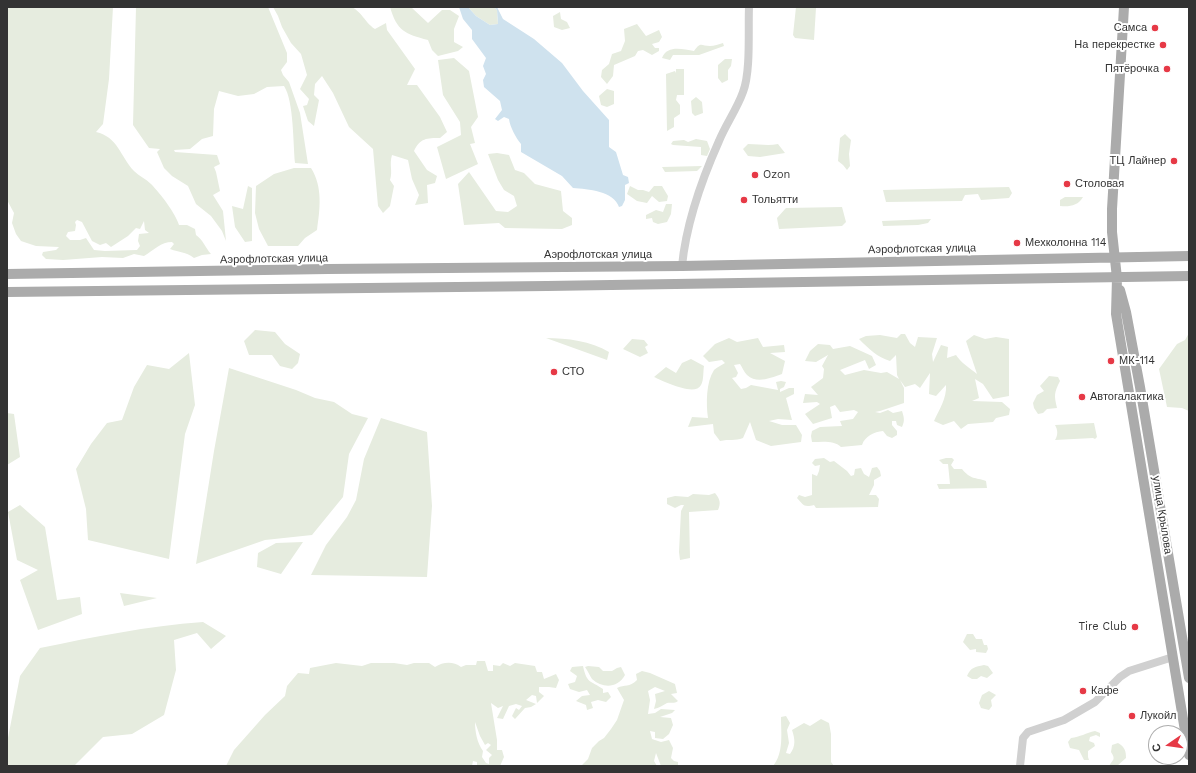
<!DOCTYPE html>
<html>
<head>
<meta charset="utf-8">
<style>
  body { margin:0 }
  #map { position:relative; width:1196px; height:773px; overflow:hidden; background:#fff; font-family:"Work Sans",sans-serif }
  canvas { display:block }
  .frame { position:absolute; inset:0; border:8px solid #333; pointer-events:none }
  .north { position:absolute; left:1148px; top:725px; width:40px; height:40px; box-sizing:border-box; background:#fff; border:1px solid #adadad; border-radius:50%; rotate:257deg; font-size:11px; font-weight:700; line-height:16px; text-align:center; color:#333 }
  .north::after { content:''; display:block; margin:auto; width:14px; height:18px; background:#e63946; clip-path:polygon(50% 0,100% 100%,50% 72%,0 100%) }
</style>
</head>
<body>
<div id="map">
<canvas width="1196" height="773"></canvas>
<div class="frame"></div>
<div class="north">С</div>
</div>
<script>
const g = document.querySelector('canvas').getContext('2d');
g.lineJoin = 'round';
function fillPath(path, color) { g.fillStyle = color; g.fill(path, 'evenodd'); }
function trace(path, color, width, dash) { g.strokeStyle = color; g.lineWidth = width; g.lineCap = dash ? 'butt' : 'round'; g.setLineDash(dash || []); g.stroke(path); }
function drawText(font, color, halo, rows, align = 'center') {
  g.font = font + ' "Work Sans",sans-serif'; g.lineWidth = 4; g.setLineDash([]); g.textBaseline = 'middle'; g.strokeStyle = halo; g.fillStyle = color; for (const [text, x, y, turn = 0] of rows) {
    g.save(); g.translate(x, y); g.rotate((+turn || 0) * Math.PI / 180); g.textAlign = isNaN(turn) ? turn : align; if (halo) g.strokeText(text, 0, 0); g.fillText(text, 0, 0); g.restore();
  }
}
const green = new Path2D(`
  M7 7H113L109 79 103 124 96 132C118 137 120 156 134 171 139 176 146 179 151 184 160 193 176 214 179 225H187L195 229 196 235C203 240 205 247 211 254L202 255 194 258C185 251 180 253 170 249L174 244 172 242C161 242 154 250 144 256L134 254 123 258 102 257 63 260 46 259 42 255 43 252 56 250 59 247 36 246 21 241 16 234 12 223 14 213 7 200ZM77 220 82 222 92 241 100 245 106 243 111 247 128 236 136 228 140 229 144 221 145 230 149 233 139 234 138 241 140 246 137 250 105 251 94 250 86 238 80 240H70L66 236 68 232 75 231 76 225 75 222Z
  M136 7H268L287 53V62L281 70 283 75 289 82 300 113 308 164 295 163C293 144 294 101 284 86L267 87 254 94 238 96 219 91 214 109 213 136 202 139 190 149 174 150 175 152 217 155 220 164 214 167 216 172 220 191 213 195 223 211 226 241 222 231 211 216 196 204 188 186 172 176 164 168 157 152 160 149 149 148 133 125Z
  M273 7H337L338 8C358 0 362 21 375 29L386 23 387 30 415 69 407 85H417L440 117 447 132 440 138C427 138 420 138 414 151L427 170 437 176 435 183 427 185 428 203 415 205 419 195 412 179 408 160 392 155C389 165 393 171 390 180L394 186 390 206 383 213 378 206 373 149 349 127 333 93 322 76 315 84 314 95 319 100 314 126 308 121 303 106 307 105 309 99 300 89 307 75 301 54 291 43 282 27 278 16Z
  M390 7H411L428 23 442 10H450L459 16 454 29V42L463 47 458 51 438 56 432 50 428 40C405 34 397 31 390 7Z
  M468 7H494L497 10 498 24 490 25 476 16Z
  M796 7 816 8 814 40 795 38 793 35Z
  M560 12 561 19 567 22 570 28 562 30 554 27 553 16Z
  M637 24 646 36 659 30 662 37 659 42 652 44 655 48H659V51L652 55 643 50 638 51 635 56 614 65 613 76 607 84 601 77 602 70 609 64 612 54 621 51 625 41 624 29Z
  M723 43 724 46 699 55H673L670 60 662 58C667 45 682 49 694 51 701 41 701 46 710 46 714 46 719 44 723 43Z
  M454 58 469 71 478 117 471 127 475 143 470 144 478 164 446 179 437 147 461 135 460 122 443 95 438 60Z
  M725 59H732L731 66 728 70V80L722 83 718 78V65Z
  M676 69H684V95H677L676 100 680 105V114L674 118V127L667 131 666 74 675 71 676 73Z
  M607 89 614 91V104L607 107 601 105 599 96Z
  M696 97 702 102 703 113 695 116 692 113 691 101Z
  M845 134 851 140 849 154 850 166 847 170 843 165 838 161 840 138Z
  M696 139 707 141 710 149 707 156 701 155V147L673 145 671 144 673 141 684 140 688 142Z
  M748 144C759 144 768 146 778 144L785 153 760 157 748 156 743 149Z
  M497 153 509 155 515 170 524 173 535 184 561 191 563 211 572 218V225L562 229 505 228 499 223 464 225 458 184 469 172 496 211 508 212 517 206 514 196 504 190 498 180 488 154Z
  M702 166 697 171 665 172 662 167Z
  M294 168H311C323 187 320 209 317 230L305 238 298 246H268L259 229 255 213 256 186 274 174Z
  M248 186 252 188V241L245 242 235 227 232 206 243 209Z
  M630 186 638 190H643L649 192 654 186H662L668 196 667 201 659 202 652 196 647 203 637 201 627 194Z
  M1009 187 1012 193 1009 198 981 200 978 194 965 195 962 201 886 202 883 190Z
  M1065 197H1083C1078 206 1069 207 1060 206V200Z
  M666 204H672L671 214 667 222 658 224 653 222 652 218 646 219V215L656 210 663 212Z
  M842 207 846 222 842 226 779 229 777 218 786 208Z
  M931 219 928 223 918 225 883 226 882 221Z
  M255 330 275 332 285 344 300 354 298 363 292 369 280 366 272 355H249L244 341Z
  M1189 333V411L1182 408 1167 407 1159 369 1177 344 1185 340Z
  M880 335 897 338 901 334H905L910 343 915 347 918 337 937 338 932 354 933 362 941 345 948 347 947 358 956 355C961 363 970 368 977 374L966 341 974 335 985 339 996 337 1009 339V396L993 399 983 384 975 379 979 398 972 401 1002 402 1010 409 1009 415 996 418 993 422 968 424 961 429 954 421 943 425 934 421C939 410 947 398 946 385L936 396 929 394 930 373 920 388 915 384 905 387 900 380 904 388V403L880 411 875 412 880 413 888 410 893 413 902 411C904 417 905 421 902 427L897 425 896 421H892V425L897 431V435L892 438 887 436 883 431C874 432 865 436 862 445L841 447C834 440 822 442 812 442L811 436 812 431 820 427 842 426 840 421 853 419 858 412 854 410 840 412 835 405 830 407 832 418 813 424 805 414 820 404 817 402 803 403 805 394 818 395 811 387 823 378 824 369 822 366 828 355 816 362 805 361 810 351 818 344 830 345 833 349 850 346 872 356 876 365 869 369 865 360 840 370 845 375 864 370 881 373 887 372 899 379 897 375 896 355 890 361C877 357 869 349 859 339L866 336Z
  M546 338C567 338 591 341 609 352L607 360Z
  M729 338 737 342 758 338 763 347 784 345 785 352 770 353 785 361 782 374C770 378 757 384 747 375 744 372 742 367 740 364L734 365 738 373 736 377 732 378 741 389 746 388 751 385 778 390 776 382 781 381 786 382 784 387 780 389V392L789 388H794V394L786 398 792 420 778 419 769 421 782 425H796L802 435 801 442 771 446 756 440 750 422 743 438C735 441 729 439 720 441L714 433 713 424 688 427 692 417 708 418C706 404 706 382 714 370 717 367 722 365 725 363L722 360 709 362 703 356 715 344Z
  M632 339 644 340 648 345 645 347 648 353 640 357 623 349Z
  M189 353 195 405 185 434 169 559 88 540 86 509 76 469 91 444 107 423 122 420 134 387 147 365 169 369Z
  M691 359 704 366C703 371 704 380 701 385 695 397 663 381 654 377L666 367 676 373 682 363Z
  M229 368 296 390 315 398 334 402 352 414 368 418 349 454 343 497 312 535 265 540 196 564 214 451Z
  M1049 376 1058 377 1060 381C1054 393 1054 395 1057 408L1047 409 1043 413 1038 414 1034 408 1033 403 1037 395 1044 391 1040 386Z
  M7 413 14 414 20 457 7 465Z
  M381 418 427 432 432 506 427 577 311 575 326 545 347 517 356 500 364 459Z
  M1094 423 1097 437 1095 439 1093 438 1055 440C1058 435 1058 430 1055 425Z
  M824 458 830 462 834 461 847 471 851 476 854 475 855 469 861 468 864 474 869 477 872 468 877 467 880 471 881 476 874 480V485L869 495H876L879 499 878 507 816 508 814 505C803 508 803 504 797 498L799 495 805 497 812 495V474L817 476 819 471 820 465 815 466 812 463 815 459Z
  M946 458H952L954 460 951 465 954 469H962C971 480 975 477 986 481L987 488 939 489 937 484H950L948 464H943L939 460Z
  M715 493C720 499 721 503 718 510L689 512 690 558 680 560 679 552 681 511 684 505H681L675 508 667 504V498L675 496 688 497 693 494 709 495Z
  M20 505 45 527 57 600 80 597 82 614 38 630 20 580 38 570 17 560 8 512Z
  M303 542 281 574 257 567 258 553 276 543Z
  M120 593 157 598 124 606Z
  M203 622 226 636 211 649 197 633 174 640 176 670 164 715 132 734 103 737 74 766H7V743L20 676 40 648C94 637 147 626 203 622Z
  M967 634H973L976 639H982L984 645H987L988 649 986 653 976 652V649L970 650 963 642Z
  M477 661H485L488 671H493V665L500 666 503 663 510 666 515 663 535 666 537 672H542L544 679 556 674 559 680 556 688 549 687H539V692L544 696 537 703 536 696 532 695 526 700 536 704 531 707 525 708 515 719 512 716 516 708 519 710 522 706 516 704 509 706 503 719 497 718 503 706 498 708 491 703 497 740V750H502L504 757 500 766H477V762L473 761 472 766H226L234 750 265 715 285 696 287 686 298 673 309 674 310 668 336 663 362 666 371 663H394L407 665 414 663H429L435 667C443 662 453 661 461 667L466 665H476ZM475 722 480 736 485 745 488 743 491 745 486 750 492 755 489 758V764L486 763 482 757 483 751C477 743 475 731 475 722Z
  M984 665 988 666 993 673 987 678 981 676 977 679H972L967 676C971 667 975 667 984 665Z
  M583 666C587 684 590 680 603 689V693L608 692 611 697 606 702 598 700 591 702 593 708 587 710 586 705 576 701 582 696 590 695 587 690 579 692 570 689 568 684 575 682 577 676 570 671 572 667Z
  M588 666 599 667 603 671H612L617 668 621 667 625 675C618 688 603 689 592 679 590 676 588 671 585 667Z
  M642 671 650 673 675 684 677 693 671 694 678 701C674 704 671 702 667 703 663 705 659 708 654 709L656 701 655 694 665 691 655 687 648 691 650 700 648 714 655 713 661 709 675 710 672 713 660 717 671 718 673 725 669 734 663 739 655 738V732L650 731 652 739 661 742 669 740 673 748 671 758 674 761 678 762V766H661L656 753 654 761 657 766H581L588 759 592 748 599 741 604 738 611 729 617 720 624 700 617 688C625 684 629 688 637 680L636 674Z
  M989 691 996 695 991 700 992 706 989 710 981 708 979 703 982 695Z
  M786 716 790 723 787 730 789 743 786 753 790 754C796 746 795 739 792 730L804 723 810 726 821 719 829 723 831 734V762L834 766H773C784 753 781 733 781 717Z
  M1095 731 1100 733V737L1096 735 1090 737 1089 741 1094 743 1095 746 1088 751V757L1089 760H1084L1079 750 1070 748 1068 742 1071 738C1080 737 1086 733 1095 731Z
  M1118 743C1125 747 1126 751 1126 758L1117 766H1109C1113 759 1116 760 1111 752L1112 745Z`);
const water = new Path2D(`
  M459 7H468L476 16 490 25 498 24 497 10 494 7H497L503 19 534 39 562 63 583 91 609 120V147L616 152 623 175 628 177 629 183 625 185V200L622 206 619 207C614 191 588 189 573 188L562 176 521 152V144C516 138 510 127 509 119L504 117 498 121 495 119 502 110 500 101 484 87 483 80 486 74 483 66 486 58 472 39V30L463 19Z`);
const minor = new Path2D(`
  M682 266C686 225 702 179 719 141 726 124 737 109 743 92 751 71 748 30 749 7
  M1020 766 1023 738 1028 732 1064 720 1095 702 1120 677 1129 671 1173 657`);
const major = new Path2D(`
  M1124 7 1112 209V232L1117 278 1116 314 1189 755
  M7 274 328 269 682 266 1189 256
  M1120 290 1126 312 1140 387 1189 678
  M7 292 547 286 1189 276`);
const markers = [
  [1155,28,4,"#e63946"],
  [1163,45,4,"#e63946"],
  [1167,69,4,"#e63946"],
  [1174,161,4,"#e63946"],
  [755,175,4,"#e63946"],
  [1067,184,4,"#e63946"],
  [744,200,4,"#e63946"],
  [1017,243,4,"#e63946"],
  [1111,361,4,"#e63946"],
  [554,372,4,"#e63946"],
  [1082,397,4,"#e63946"],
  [1135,627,4,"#e63946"],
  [1083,691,4,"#e63946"],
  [1132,716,4,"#e63946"]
];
const poiNames = [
  ["Самса",1147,28,"right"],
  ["На перекрестке",1155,45,"right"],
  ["Пятёрочка",1159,69,"right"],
  ["ТЦ Лайнер",1166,161,"right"],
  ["Ozon",763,175],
  ["Столовая",1075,184],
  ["Тольятти",752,200],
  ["Мехколонна 114",1025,243],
  ["МК-114",1119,361],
  ["СТО",562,372],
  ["Автогалактика",1090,397],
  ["Tire Club",1127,627,"right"],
  ["Кафе",1091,691],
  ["Лукойл",1140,716]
];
const streetNames = [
  ["Аэрофлотская улица",922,249,-1],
  ["Аэрофлотская улица",598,255],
  ["Аэрофлотская улица",274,259,-1],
  ["улица Крылова",1162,515,81]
];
fillPath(green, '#e6ecdf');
fillPath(water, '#cfe2ee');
trace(minor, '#d0d0d0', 8);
trace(major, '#ababab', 10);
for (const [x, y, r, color] of markers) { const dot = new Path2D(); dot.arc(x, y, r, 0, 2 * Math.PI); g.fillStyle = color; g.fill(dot); trace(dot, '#fff', 1.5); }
drawText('11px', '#333', '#fff', poiNames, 'left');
drawText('11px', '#333', '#fff', streetNames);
</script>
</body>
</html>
